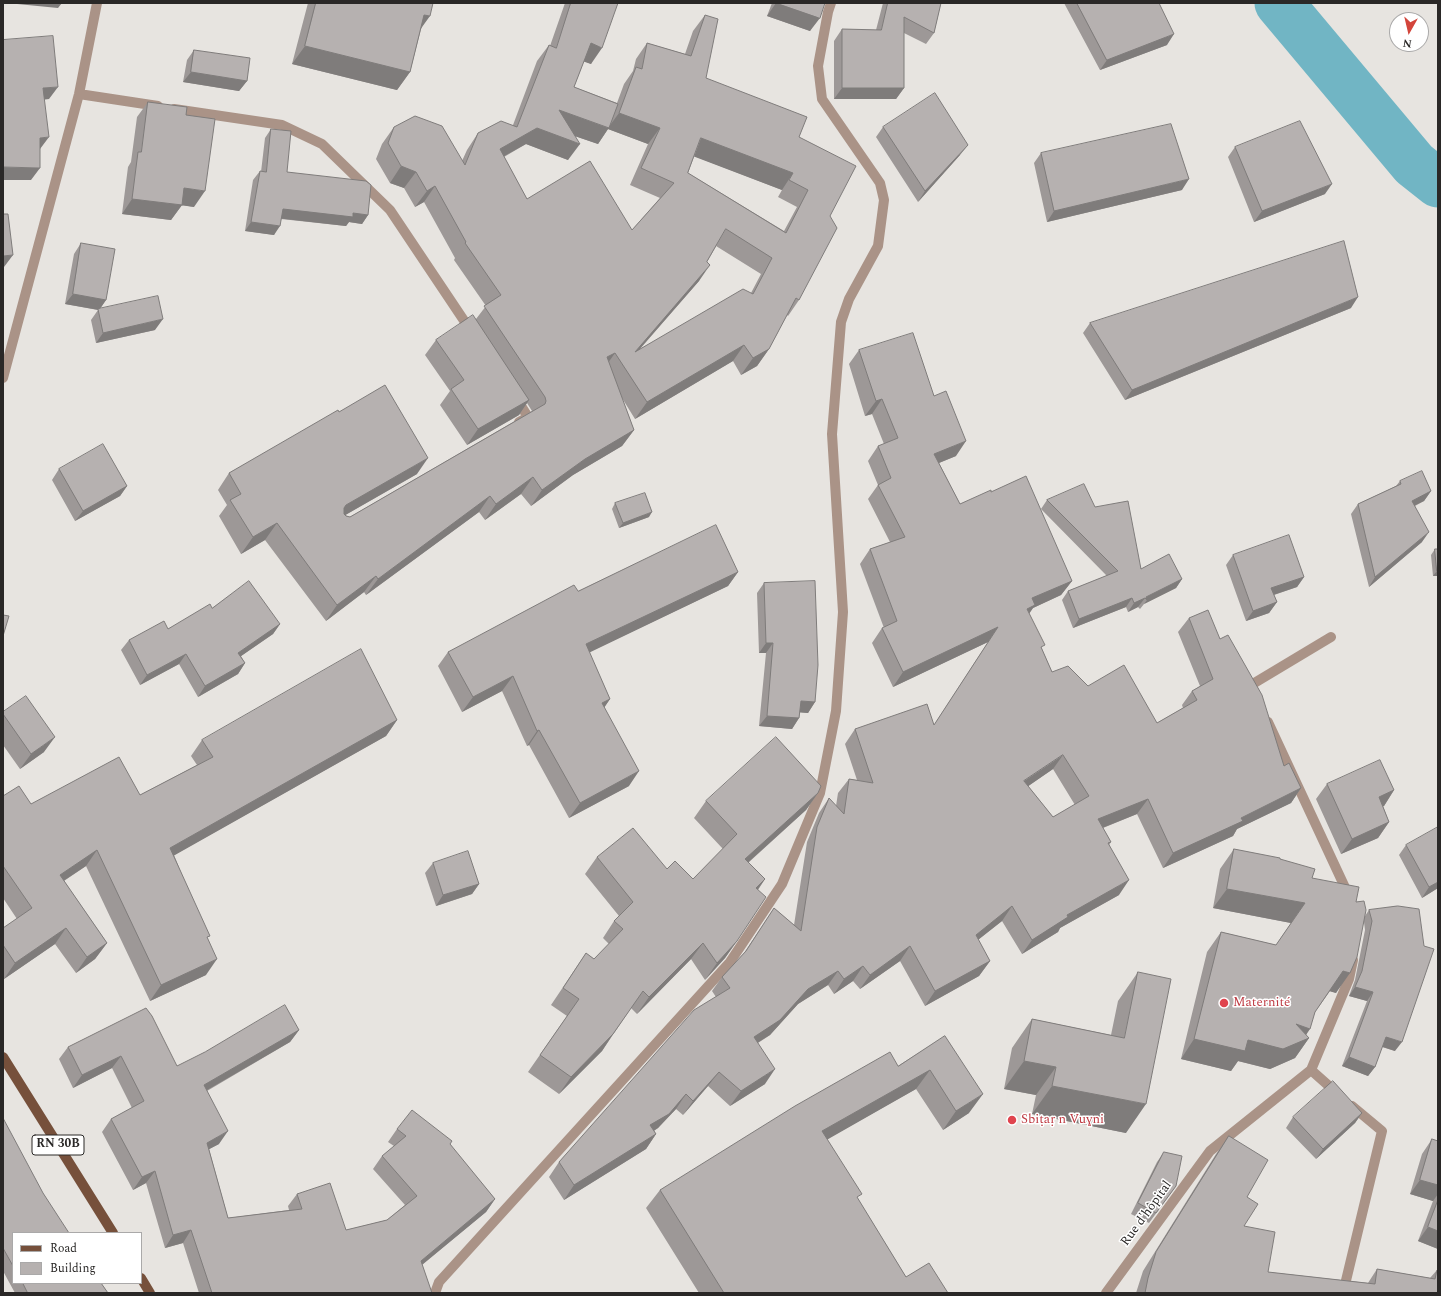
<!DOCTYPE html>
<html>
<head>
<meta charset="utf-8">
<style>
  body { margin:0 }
  #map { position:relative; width:1441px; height:1296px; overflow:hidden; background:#e7e4e0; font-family:Spectral,serif }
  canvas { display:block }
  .frame { position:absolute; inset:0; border:4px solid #2a2827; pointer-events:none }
  .legend { position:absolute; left:12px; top:1232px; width:130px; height:52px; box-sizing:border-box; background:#fff; border:1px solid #aaa9a9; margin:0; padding:5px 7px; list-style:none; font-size:12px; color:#2a2827 }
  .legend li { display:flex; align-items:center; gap:8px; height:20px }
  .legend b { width:20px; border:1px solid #aaa9a9 }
  .north { position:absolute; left:1389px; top:12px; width:40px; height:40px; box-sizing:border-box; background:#fff; border:1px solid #aaa9a9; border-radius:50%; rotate:188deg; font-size:11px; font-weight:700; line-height:16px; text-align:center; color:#2a2827 }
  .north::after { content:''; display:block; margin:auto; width:14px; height:18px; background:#d3453b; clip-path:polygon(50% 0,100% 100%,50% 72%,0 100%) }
</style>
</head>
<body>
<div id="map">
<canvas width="1441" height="1296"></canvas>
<div class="frame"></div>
<ul class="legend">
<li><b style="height:5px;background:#76503b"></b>Road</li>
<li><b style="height:11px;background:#b6b1b0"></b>Building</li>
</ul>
<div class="north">N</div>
</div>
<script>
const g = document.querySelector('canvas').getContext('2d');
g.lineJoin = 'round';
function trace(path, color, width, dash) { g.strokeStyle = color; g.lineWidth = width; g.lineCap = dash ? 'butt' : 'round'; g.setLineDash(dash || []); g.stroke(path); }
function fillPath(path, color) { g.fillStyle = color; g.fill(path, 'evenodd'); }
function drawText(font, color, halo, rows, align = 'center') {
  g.font = font + ' Spectral,serif'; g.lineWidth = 3; g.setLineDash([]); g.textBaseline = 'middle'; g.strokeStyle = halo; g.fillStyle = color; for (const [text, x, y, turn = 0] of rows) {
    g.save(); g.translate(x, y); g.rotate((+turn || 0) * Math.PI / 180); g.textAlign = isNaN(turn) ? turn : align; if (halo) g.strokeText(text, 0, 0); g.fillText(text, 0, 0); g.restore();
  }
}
const river = new Path2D(`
  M1279 3 1414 164 1438 183`);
const minor = new Path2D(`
  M79 94 158 106
  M174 109 282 125 322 144 390 210 471 331
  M3 378 79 94 97 3
  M516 398 528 417 519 422
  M1255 693 1251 685 1331 637
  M1268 722 1349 896
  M1311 1070 1338 1094
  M435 1293 439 1282 730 962 782 884 820 793 836 711 843 612 832 434 841 322 849 299 878 246 884 200 880 183 822 99 818 66 828 12 831 3
  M1106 1293 1210 1151 1311 1070 1349 979 1353 960
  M1343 1293 1382 1131 1352 1106`);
const primary = new Path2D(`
  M3 1057 113 1233
  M141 1278 150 1293`);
const wall = new Path2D(`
  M308 3H433L421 29 410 72 397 90 292 64Z
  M565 3H618L591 64 584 61 574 87 617 103 624 84 633 71 636 59 647 43 685 54 693 31 705 15 706 78 799 137 830 216 799 300 788 316 787 315 769 349 757 366 741 375 733 361 635 419 622 398 634 430 622 446 573 475 531 506 521 494 485 520 479 512 366 595 364 592 326 621 265 540 241 554 219 516 227 505 218 490 229 473 339 412 417 474 345 515 350 517 532 411 527 403 519 415 467 445 440 405 450 391 425 355 436 340 476 319 486 306 454 260 455 258 424 202 415 207 404 188 390 183 376 159 382 144 394 127 462 161 467 150 478 133 513 125 537 61 549 45 550 46ZM608 129 648 144 630 185 660 198 632 230 527 199 504 157 526 144 568 160 575 136 598 144ZM694 156 782 190 778 197 797 207 784 231 688 173ZM716 246 761 274 751 293 640 349 699 281 707 262Z
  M772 3H825L810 31 767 16Z
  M883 3H941L934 33 926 44 904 33V88L896 99H834V41L842 29 876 30Z
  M1064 3H1159L1167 45 1100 70Z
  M194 50 247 81 239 91 183 82 187 60Z
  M148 102 186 115 194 207 182 205 171 220 122 214 128 167 131 162 137 117Z
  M883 127 960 155 918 202 876 137Z
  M271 129 287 172 368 215 362 224 349 222 346 226 281 219 274 235 245 231 253 180 260 171 261 172 265 138Z
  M1235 147 1325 194 1254 222 1228 157Z
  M1041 153 1182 190 1047 222 1034 163Z
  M81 243 106 300 100 309 155 330 96 343 91 320 98 310 65 304 74 254Z
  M1351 308 1125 400 1083 333 1090 323Z
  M859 350 934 396 956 456 939 463 960 504 991 492 1072 581 1061 595 1033 608 1029 613 1042 649 1052 672 1088 686 1157 723 1183 708 1182 705 1192 691 1200 686 1178 632 1189 618 1220 639 1284 766 1301 788 1291 803 1237 829 1233 836 1163 868 1137 814 1103 828 1111 842 1109 845 1119 895 1060 928 1058 932 1022 954 1002 921 978 940 990 961 979 976 925 1006 900 961 860 989 853 981 834 994 828 985 798 1004 770 1035 758 1043 765 1084 730 1106 708 1086 683 1115 676 1109 658 1128 654 1131 656 1134 646 1149 564 1200 549 1177 559 1162 716 997 712 991 722 977 744 953 774 908 794 925 807 842 819 813 829 798 836 806 838 793 849 779 857 780 845 744 855 729 934 725 988 642 893 687 872 643 882 628H884L860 564 870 549 890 542 868 499 878 485 868 461 878 446 884 444 872 414 865 416 849 364ZM1053 769 1075 805 1053 817 1028 786Z
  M59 469 127 486 120 496 75 521 52 480Z
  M1400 481 1431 491 1424 501 1415 506 1422 542 1369 587 1351 514 1358 504 1396 486Z
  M1047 500 1095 507 1141 569 1182 579 1176 588 1144 604 1140 609 1138 607 1128 612 1126 607 1073 628 1062 600 1068 591 1107 576 1041 509Z
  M615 503 649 517 619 528 612 509Z
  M1435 549 1438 576H1433L1431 555Z
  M1233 555 1304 577 1297 587 1274 595 1277 602 1269 613 1246 621 1226 565Z
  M738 572 728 586 589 652 610 699 604 707 629 786 569 818 529 745 527 746 502 691 462 712 438 666 448 652 578 591Z
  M764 583 815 702 808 713 800 712 799 718 792 729 759 726 766 653H759L757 593Z
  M212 608 280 624 273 634 241 656 245 663 238 674 198 697 179 664 140 685 121 650 129 640 168 629Z
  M3 712 44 752 20 769 3 745Z
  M397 720 386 736 174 855 208 939 206 975 150 1001 86 866 64 881 107 943 95 959 76 973 55 944 4 979 3 978V928L17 919 3 898V796L31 804 140 795 197 765 191 756 202 740Z
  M1327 784 1394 790 1384 806H1383L1389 822 1378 838 1341 854 1316 799Z
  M818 793 806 810 748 863 765 879 758 890 737 941 725 958 705 980 691 959 637 1014 631 1008 602 1051 559 1094 528 1072 567 1016 551 1005 586 953 594 959 609 944 603 938 614 921 619 916 585 874 597 857 667 869 693 879 723 849 694 818 706 801Z
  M1406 845 1438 888 1422 898 1399 855Z
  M1234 849 1280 859 1312 878 1356 902 1365 916 1369 910 1398 906 1395 1051 1382 1047 1375 1067 1368 1076 1342 1066 1367 1001 1349 996 1355 980 1365 930 1364 922 1336 993 1330 991 1315 1012 1306 1035 1309 1038 1295 1058 1270 1069 1238 1061 1231 1071 1181 1059 1207 952 1221 932 1276 945 1291 923 1213 908 1220 869Z
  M433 863 479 884 472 894 436 906 425 873Z
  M1138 972 1126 1133 1032 1114 1036 1095 1004 1089 1012 1048 1032 1019 1111 1035 1118 1001Z
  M299 1030 290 1042 207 1091 219 1144 209 1149 228 1218 289 1210 288 1206 297 1194 346 1230 387 1220 405 1205 373 1169 382 1156 394 1146 388 1142 397 1129 450 1145 495 1199 486 1212 422 1265 432 1293H199L183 1243 165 1248 146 1183 133 1190 102 1132 111 1119 132 1108 112 1068 73 1088 59 1059 68 1047 177 1066Z
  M945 1036 969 1113 943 1130 916 1089 827 1139 858 1199 906 1277 948 1293H699L646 1208 660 1190 898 1066Z
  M1362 1113 1355 1123 1316 1159 1286 1128 1293 1117Z
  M3 1118 13 1233V1283H101L108 1293H15L3 1271Z
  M1229 1136 1247 1197 1244 1226 1268 1272 1368 1283 1377 1269 1430 1278 1437 1270 1438 1293H1136L1143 1271 1216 1154Z
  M1432 1139 1438 1141V1249L1418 1241 1433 1201 1410 1194 1422 1154Z
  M1164 1152 1176 1186 1149 1223 1131 1214 1157 1162Z`);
const shadedWall = new Path2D(`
  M7 3H62L58 8Z
  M776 3 820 18 810 31 767 16Z
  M424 15 430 16 417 34Z
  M1174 34 1167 45 1100 70 1107 60Z
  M591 43 602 48 591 64 579 60Z
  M305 46 410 72 397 90 292 64Z
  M191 72 247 81 239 91 183 82Z
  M58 87 49 99 34 101 43 88Z
  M842 88H904L896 99H834Z
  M559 110 608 128 619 113 660 128 648 144 608 129 598 144 548 127Z
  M537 128 580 144 568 160 526 144 488 165 500 149Z
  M49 137 40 149V138Z
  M701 138 793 173 782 190 690 155Z
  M968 145 960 155 918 202 925 191Z
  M401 166 416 172 404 188 390 183Z
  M3 167 40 168 31 180H3Z
  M1189 179 1182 190 1047 222 1054 211Z
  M1332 184 1325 194 1254 222 1262 211Z
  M435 186 424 202 415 207 427 191Z
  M184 188 205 191 194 207 173 204Z
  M132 199 182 205 171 220 122 214Z
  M283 209 353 213 368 215 362 224 349 222 346 226 276 218Z
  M251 222 280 226 274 235 245 231Z
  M13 255 4 267 3 268V256Z
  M710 265 699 281 623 368 635 352Z
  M73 294 106 300 99 310 65 304Z
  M1358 297 1351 308 1125 400 1132 390Z
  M163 319 155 330 96 343 103 333Z
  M744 345 733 361 635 419 647 402Z
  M769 349 757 366 741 375 753 358Z
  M615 353 603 370 607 357Z
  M882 399 872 414 865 416 876 401Z
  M529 400 519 415 467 445 478 429Z
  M634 430 622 446 573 475 531 506 542 490 585 459Z
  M966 441 956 456 924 469 934 454Z
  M428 458 417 474 335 521 346 505Z
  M533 477 521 494 485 520 496 504Z
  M127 486 120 496 75 521 83 511Z
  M1431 491 1424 501 1405 510 1412 501Z
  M490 496 479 512 366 595 378 579Z
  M652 512 649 517 619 528 623 523Z
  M277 523 265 540 241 554 253 537Z
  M1429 532 1422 542 1369 587 1375 577Z
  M1437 571H1438V576H1433Z
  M738 572 728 586 576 659 586 644Z
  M376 576 364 592 326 621 337 605Z
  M1304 577 1297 587 1264 598 1271 588Z
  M1182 579 1176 588 1144 604 1147 600 1146 597Z
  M1072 581 1061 595 1033 608 1025 620 1017 623 1032 598Z
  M1132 598 1126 607 1073 628 1079 619Z
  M1145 598 1138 607 1128 612 1134 603Z
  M1277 602 1269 613 1246 621 1253 611Z
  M280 624 273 634 231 663 238 653Z
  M998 627 988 642 893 687 903 672Z
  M766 643H773L766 653H759Z
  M186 654 179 664 140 685 147 675Z
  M245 663 238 674 198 697 205 686Z
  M513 676 502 691 462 712 473 697Z
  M610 699 600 714 602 703Z
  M801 701 815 702 808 713 793 712Z
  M767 716 799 718 792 729 759 726Z
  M397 720 386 736 159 864 170 848Z
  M539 730 529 745 527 746 537 731Z
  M55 737 44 752 20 769 31 754Z
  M1063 755 1053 769 1014 796 1024 781Z
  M639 771 629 786 569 818 580 803Z
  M1301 788 1291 803 1237 829 1233 836 1163 868 1173 853 1241 818Z
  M1394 790 1384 806 1369 812 1379 797Z
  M818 793 806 810 733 876 745 859Z
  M1148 799 1137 814 1087 834 1098 819Z
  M1389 822 1378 838 1341 854 1352 839Z
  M97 850 86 866 48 891 60 875Z
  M765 879 753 896 756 888Z
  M1129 880 1119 895 1060 928 1058 932 1022 954 1032 940 1067 915Z
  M1438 882V888L1422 898 1429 887Z
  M479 884 472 894 436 906 443 895Z
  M1227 889 1305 903 1291 923 1213 908Z
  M1012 906 1002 921 965 950 976 935Z
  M66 928 55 944 4 979 15 963Z
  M737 941 725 958 705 980 717 963Z
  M107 943 95 959 76 973 87 957Z
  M703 943 691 959 637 1014 649 997Z
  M910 946 900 961 860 989 870 975Z
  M217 959 206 975 150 1001 161 985Z
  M990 961 979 976 925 1006 935 991Z
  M863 966 853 981 834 994 844 979Z
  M838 971 828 985 798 1004 770 1035 744 1051 754 1037 808 989Z
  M1343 971 1350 973 1336 993 1329 991Z
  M1355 987 1373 992 1367 1001 1349 996Z
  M1296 1024 1310 1029 1302 1041 1309 1038 1295 1058 1270 1069 1238 1061 1231 1071 1181 1059 1194 1039 1248 1040Z
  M299 1030 290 1042 195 1097 204 1085Z
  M613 1034 602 1051 559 1094 571 1077Z
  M1386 1037 1402 1042 1395 1051 1380 1046Z
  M121 1056 112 1068 73 1088 82 1075Z
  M1349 1057 1375 1067 1368 1076 1342 1066Z
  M1024 1061 1056 1067 1036 1095 1004 1089Z
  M775 1069 765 1084 730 1106 741 1091Z
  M930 1070 916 1089 809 1150 822 1131Z
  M719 1072 708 1086 683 1115 693 1101Z
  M1052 1086 1146 1104 1126 1133 1032 1114Z
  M686 1094 676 1109 658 1128 640 1139 650 1125Z
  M983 1094 969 1113 943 1130 956 1111Z
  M1362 1113 1355 1123 1316 1159 1323 1149Z
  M228 1131 219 1144 198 1155 207 1143Z
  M656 1134 646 1149 564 1200 574 1185Z
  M155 1171 146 1183 133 1190 142 1177Z
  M1420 1180 1438 1185V1194L1433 1201 1410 1194Z
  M495 1199 486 1212 412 1273 421 1261Z
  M1428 1227 1438 1231V1249L1418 1241Z
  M191 1230 183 1243 165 1248 173 1235Z`);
const building = new Path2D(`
  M316 3H433L430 16 424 15 410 72 305 46Z
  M571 3H618L602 48 591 43 574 87 618 104 609 128 559 110 580 144 537 128 500 149 527 199 590 161 632 230 674 183 641 168 660 128 619 113 636 67 642 69 647 43 691 56 705 15 718 19 706 78 807 117 799 137 856 166 830 216 837 228 799 300 796 298 769 349 753 358 744 345 647 402 615 353 607 357 634 430 585 459 542 490 533 477 496 504 490 496 378 579 376 576 337 605 277 523 253 537 230 500 241 494 229 473 338 410 339 412 385 385 428 458 346 505 344 508V514L346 516 350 517 545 404 546 401 545 397 484 306 501 295 465 243 466 242 435 186 427 191 416 172 401 166 388 143 394 127 415 116 442 126 465 165 478 133 501 121 517 127 549 45 556 48ZM701 138 793 173 789 180 808 190 786 233 688 173ZM726 229 772 258 753 294 743 289 635 352 710 265 707 262Z
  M776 3H825L820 18Z
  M888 3H941L934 33 904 17V88H842V29L881 30Z
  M1077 3H1159L1174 34 1107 60Z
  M53 36 58 87 43 88 49 137 40 138V168L3 167V40Z
  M194 50 250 58 247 81 191 72Z
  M935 93 968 145 925 191 883 127Z
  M148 102 187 107 186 115 215 119 205 191 184 188 182 205 132 199 138 152H141Z
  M1300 121 1332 184 1262 211 1235 147Z
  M1171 124 1189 179 1054 211 1041 153Z
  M271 129 291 131 287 172 366 181 371 185 368 215 353 213V217L283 209 280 226 251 222 260 171 266 172Z
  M3 214H8L13 255 3 256Z
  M1344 241 1358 297 1132 390 1090 323Z
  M81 243 115 249 106 300 73 294Z
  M158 296 163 319 103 333 98 309Z
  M473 315 529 400 478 429 451 389 464 380 436 340Z
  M913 333 934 396 946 391 966 441 934 454 960 504 991 490V492L1026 476 1072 581 1032 598 1035 605 1027 609 1045 645 1041 647 1052 672 1068 666 1088 686 1124 665 1157 723 1197 700 1192 691 1213 679 1189 618 1208 610 1220 639 1228 635 1262 695 1284 766 1289 763 1301 788 1241 818 1243 821 1173 853 1148 799 1098 819 1111 842 1108 843 1129 880 1067 915 1068 917 1032 940 1012 906 976 935 990 961 935 991 910 946 870 975 863 966 844 979 838 971 808 989 780 1020 754 1037 775 1069 741 1091 719 1072 693 1101 686 1094 669 1114 650 1125 656 1134 574 1185 559 1162 694 1010 730 988 722 977 746 951 774 908 801 931 817 827 829 798 844 814 849 779 873 783 855 729 927 704 934 725 998 627 903 672 882 628 897 621 870 549 905 537 878 485 891 478 878 446 898 438 882 399 876 401 859 350ZM1063 755 1089 796 1053 817 1024 781Z
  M103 444 127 486 83 511 59 469Z
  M1422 471 1431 491 1412 501 1429 532 1375 577 1358 504 1401 484 1400 481Z
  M1084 484 1095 507 1128 501 1141 569 1169 554 1182 579 1146 597 1147 600 1145 598 1134 603 1132 598 1079 619 1068 591 1118 571 1047 500Z
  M645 493 652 512 623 523 615 503Z
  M716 525 738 572 586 644 610 699 602 703 639 771 580 803 539 730 537 731 513 676 473 697 448 652 574 585 578 591Z
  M1289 535 1304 577 1271 588 1277 602 1253 611 1233 555Z
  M1435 549H1438V571H1437Z
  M249 581 280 624 238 653 245 663 205 686 186 654 147 675 129 640 164 621 168 629 210 604 212 608Z
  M815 581 818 665 815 702 801 701 799 718 767 716 773 643H766L764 583Z
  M3 615 9 616 3 636Z
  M361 649 397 720 170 848 210 936 207 937 217 959 161 985 97 850 60 875 107 943 87 957 66 928 15 963 3 945V928L32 908 3 866V796L19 786 31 804 119 757 140 795 213 757 202 740Z
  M26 696 55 737 31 754 3 714V712Z
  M776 737 821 786 818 793 745 859 765 879 756 888 766 897 737 941 717 963 703 943 649 997 643 991 613 1034 571 1077 540 1055 579 999 563 988 586 953 594 959 623 929 614 921 633 902 597 857 633 828 667 869 675 861 693 879 737 834 706 801Z
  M1380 760 1394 790 1379 797 1389 822 1352 839 1327 784Z
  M1438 827V882L1429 887 1406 845Z
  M1234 849 1280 858V859L1315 869 1312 878 1359 887 1356 902 1364 901 1366 910 1357 957 1350 973 1343 971 1315 1012 1310 1029 1296 1024 1309 1038 1283 1049 1248 1040 1245 1051 1194 1039 1221 932 1276 945 1305 903 1227 889Z
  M468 851 479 884 443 895 433 863Z
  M1398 906 1419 909 1424 946 1434 949 1402 1042 1386 1037 1375 1067 1349 1057 1373 992 1355 987 1362 971 1372 921 1369 910Z
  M1138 972 1171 979 1146 1104 1052 1086 1056 1067 1024 1061 1032 1019 1124 1038Z
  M285 1005 299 1030 204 1085 228 1131 207 1143 228 1218 302 1209 297 1194 330 1183 346 1230 387 1220 417 1196 382 1156 406 1136 397 1129 412 1110 452 1141 450 1144 495 1199 421 1261 432 1293H212L191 1230 173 1235 155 1171 142 1177 111 1119 144 1101 121 1056 82 1075 68 1047 146 1008 152 1016 177 1066 205 1052Z
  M945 1036 983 1094 956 1111 930 1070 822 1131 862 1194 857 1197 906 1277 929 1263 948 1293H724L660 1190 795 1106 890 1052 898 1066Z
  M1333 1081 1362 1113 1323 1149 1293 1117Z
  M3 1118 43 1193 69 1233H13V1266L3 1248Z
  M1229 1136 1268 1160 1247 1197 1258 1204 1244 1226 1275 1232 1268 1272 1375 1284 1377 1269 1435 1279 1437 1270H1438V1293H1145L1148 1278 1156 1252Z
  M1432 1139 1438 1141V1185L1420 1180Z
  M1164 1152 1182 1156 1176 1186 1156 1213 1138 1203Z
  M1438 1200V1231L1428 1227Z
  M23 1283H101L108 1293H28Z`);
const markers = [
  [1224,1003,5,"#e0444e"],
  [1012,1120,5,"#e0444e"]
];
const shields = [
  [58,1145,52]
];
const shieldNames = [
  ["RN 30B",58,1145]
];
const healthNames = [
  ["Maternité",1233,1003],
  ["Sbiṭaṛ n Vuɣni",1021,1120]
];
const streetNames = [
  ["Rue d'hôpital",1147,1214,-54]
];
trace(river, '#71b5c4', 49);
trace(minor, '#aa9387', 10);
trace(primary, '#76503b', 10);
fillPath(wall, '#9d9897');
fillPath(shadedWall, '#7f7c7b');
fillPath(building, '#b6b1b0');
trace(building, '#7f7c7b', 1);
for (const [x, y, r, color] of markers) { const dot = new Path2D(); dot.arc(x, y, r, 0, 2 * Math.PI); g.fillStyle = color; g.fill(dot); trace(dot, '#fff', 1.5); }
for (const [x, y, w] of shields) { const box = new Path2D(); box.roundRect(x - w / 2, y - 10, w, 20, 3); g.fillStyle = '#fff'; g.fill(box); trace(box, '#2a2827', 1); }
drawText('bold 12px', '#2a2827', null, shieldNames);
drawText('13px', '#be3a42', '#fff', healthNames, 'left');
drawText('13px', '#2a2827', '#fff', streetNames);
</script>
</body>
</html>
